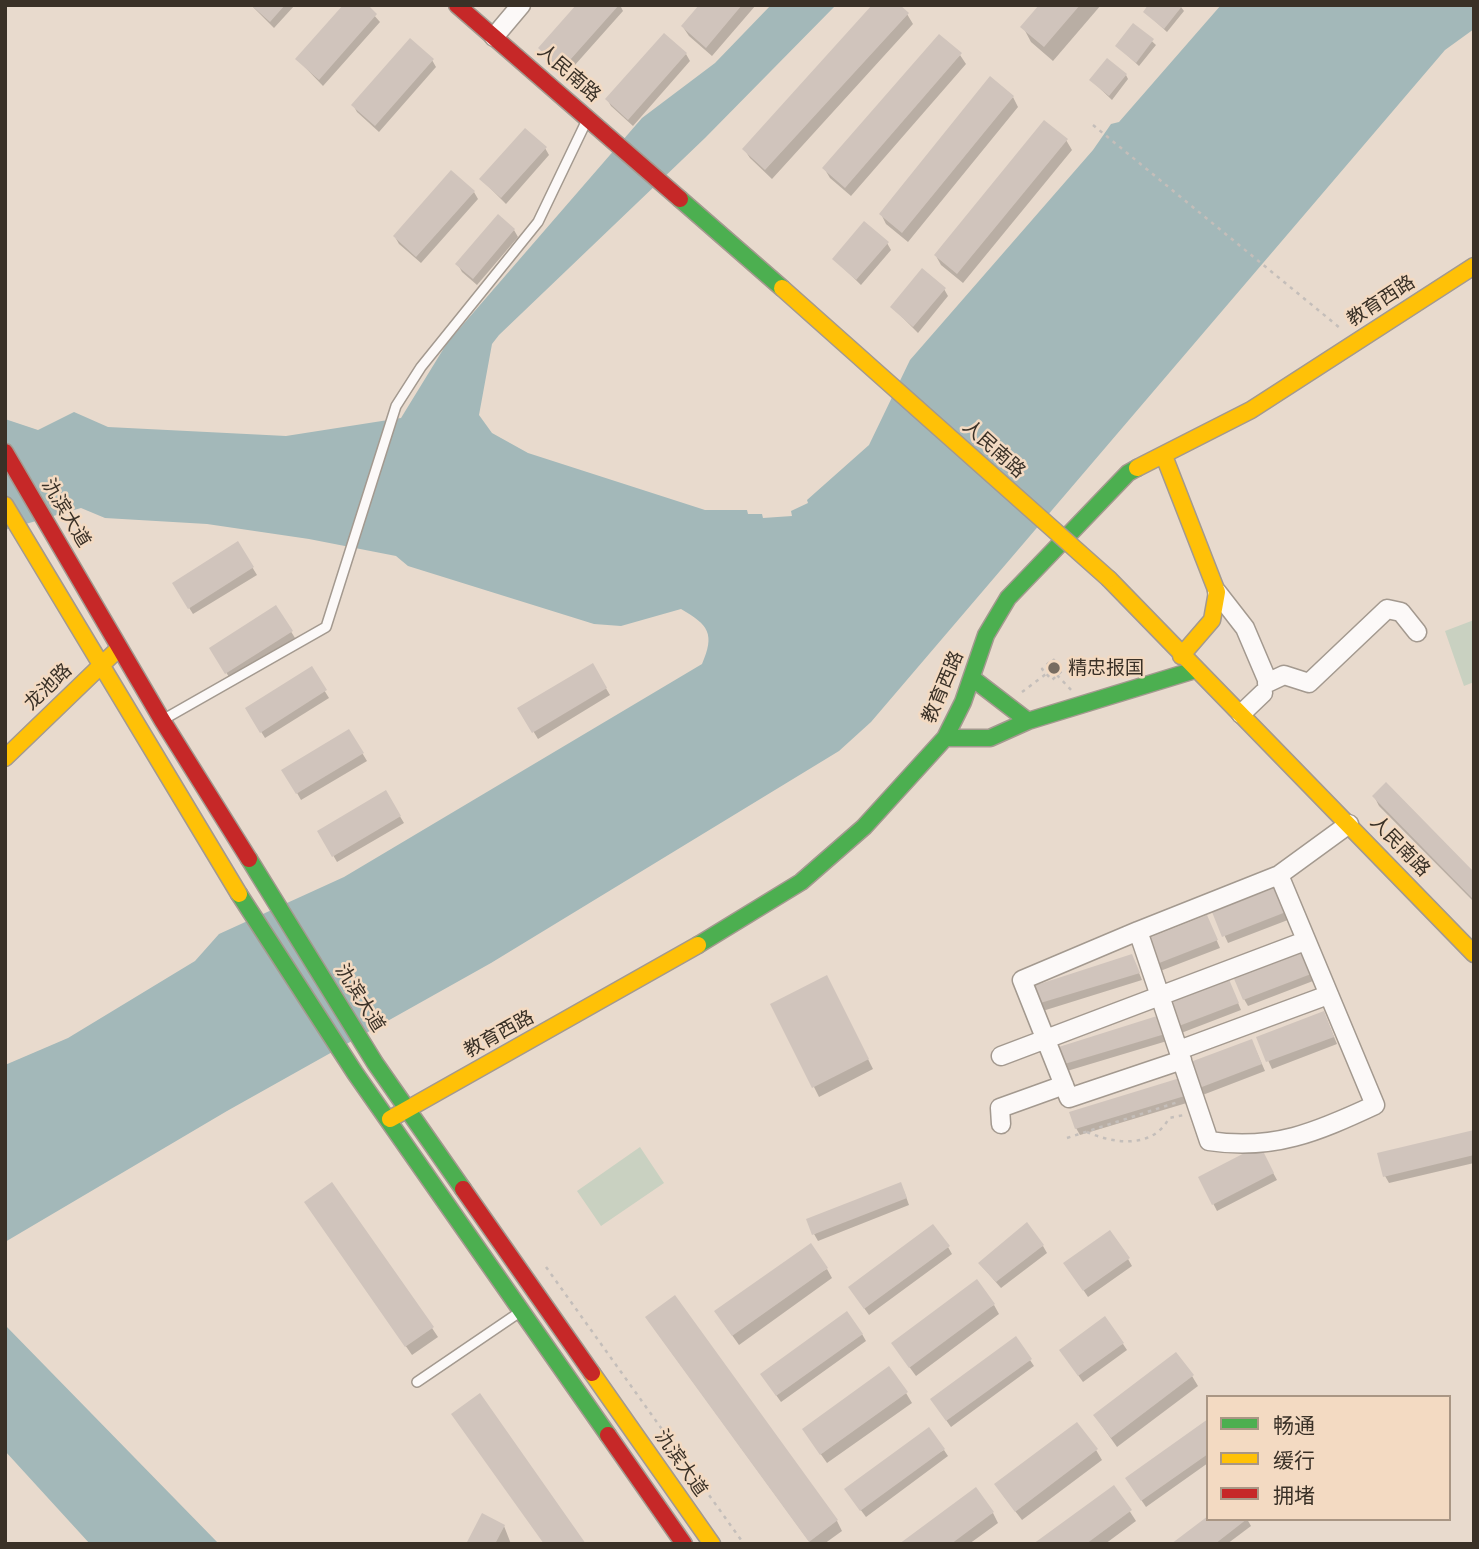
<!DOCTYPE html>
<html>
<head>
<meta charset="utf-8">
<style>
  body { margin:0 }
  #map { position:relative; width:1479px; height:1549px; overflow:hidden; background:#e8dacd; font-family:"Public Sans","Noto Sans SC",sans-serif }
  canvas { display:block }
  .frame { position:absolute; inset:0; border:7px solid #3a3127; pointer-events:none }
  .legend { position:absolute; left:1206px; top:1395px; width:245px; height:126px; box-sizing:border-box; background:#f3dac2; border:2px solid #a99684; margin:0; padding:9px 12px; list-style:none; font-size:21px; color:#3a3127 }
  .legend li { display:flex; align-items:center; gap:14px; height:35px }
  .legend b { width:35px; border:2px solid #a99684 }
</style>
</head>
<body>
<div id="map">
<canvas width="1479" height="1549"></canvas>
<div class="frame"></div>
<ul class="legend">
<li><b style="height:9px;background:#4caf50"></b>畅通</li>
<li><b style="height:9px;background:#ffc107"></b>缓行</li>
<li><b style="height:9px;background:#c62828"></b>拥堵</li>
</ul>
</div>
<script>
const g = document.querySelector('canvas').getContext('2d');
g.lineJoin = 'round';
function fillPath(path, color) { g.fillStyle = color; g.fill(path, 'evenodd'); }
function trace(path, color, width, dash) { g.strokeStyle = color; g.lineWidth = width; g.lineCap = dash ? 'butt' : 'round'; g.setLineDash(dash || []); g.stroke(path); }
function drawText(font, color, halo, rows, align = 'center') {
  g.font = font + ' "Public Sans","Noto Sans SC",sans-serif'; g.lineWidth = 5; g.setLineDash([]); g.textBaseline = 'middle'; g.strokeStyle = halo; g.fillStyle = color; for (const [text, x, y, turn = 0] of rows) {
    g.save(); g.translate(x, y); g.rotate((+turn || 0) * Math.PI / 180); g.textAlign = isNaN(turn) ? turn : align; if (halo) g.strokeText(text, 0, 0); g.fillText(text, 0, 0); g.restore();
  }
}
const green = new Path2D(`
  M1474 620V682L1464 686 1445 631Z
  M640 1147 664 1183 601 1226 577 1191Z`);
const water = new Path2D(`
  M771 5H836L705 138 499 335 492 344 479 415 492 433 528 453 705 510H747L748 514H762L763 518 792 516 791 511 808 503 807 500 869 445 910 360 1093 150 1111 124 1119 122 1221 5H1474V29L1445 50 871 722 839 751 491 963 227 1111 5 1242V1065L68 1038 195 961 219 934 344 877 702 664C715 634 709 625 681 609L621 626 594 624 408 566 396 556 309 539 207 524 105 518 81 508 5 530V419L38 430 74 412 108 427 286 436 401 418 447 343 642 118 715 63Z
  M5 1325 219 1544H90L5 1451Z`);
const shadow = new Path2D(`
  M251 5H295L274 28Z
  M365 5 380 22 323 86 297 59Z
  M579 5H620L623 11 566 75 540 49Z
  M702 5H756L712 56 689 36 683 27Z
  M1041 5H1101L1053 61 1031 42 1023 27Z
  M1181 7 1184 11 1167 32 1145 12Z
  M907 14 913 24 772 179 750 158 744 149Z
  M1134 25 1156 45 1139 66 1117 46Z
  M686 54 690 61 633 126 611 106 607 99Z
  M960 55 966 64 851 196 830 178 824 168Z
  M432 60 436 67 379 132 357 112 353 105Z
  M1126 75 1128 79 1112 100 1091 80Z
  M1013 97 1018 107 908 242 886 224 881 214Z
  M1066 140 1072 150 963 283 941 265 936 256Z
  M545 148 549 155 506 204 482 180Z
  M474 192 478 199 421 263 399 244 395 237Z
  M514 230 518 237 477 285 462 272 458 265Z
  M887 243 891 250 861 285 834 259Z
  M944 289 948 296 918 333 892 307Z
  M238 544 257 575 193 614 174 584Z
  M276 607 295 638 231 680 211 649Z
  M592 665 610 695 538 739 520 709Z
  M311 669 329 698 265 738 247 709Z
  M349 731 367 761 301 800 284 770Z
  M386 793 404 823 337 862 319 831Z
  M1374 796 1474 874V902L1379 806Z
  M1279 888 1293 918 1228 943 1214 913Z
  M1210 925 1220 948 1155 973 1151 966Z
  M1303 957 1313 981 1248 1006 1244 999Z
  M1135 963 1142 980 1033 1014 1029 1007Z
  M1231 986 1241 1010 1176 1035 1172 1028Z
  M832 987 873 1069 819 1097 773 1005Z
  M1156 1018 1167 1041 1057 1074 1053 1067Z
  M1327 1020 1337 1044 1272 1069 1258 1038Z
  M1255 1048 1265 1071 1200 1096 1196 1089Z
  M1179 1081 1190 1102 1080 1135 1076 1128Z
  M1474 1132V1163L1389 1183 1385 1176Z
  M1259 1147 1277 1180 1217 1211 1200 1178Z
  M904 1191 909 1205 818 1241 814 1234Z
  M312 1212 432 1328 438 1337 412 1355Z
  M1043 1246 1047 1253 1001 1288 980 1264Z
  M948 1247 952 1254 869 1315 854 1294Z
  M1128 1259 1132 1266 1088 1297 1070 1270Z
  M827 1269 832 1278 739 1345 722 1321Z
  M674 1297 837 1521 842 1531 824 1544H811L653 1327Z
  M994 1305 999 1314 916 1376 899 1353Z
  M862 1334 866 1341 781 1402 766 1381Z
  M1123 1344 1127 1350 1083 1382 1065 1357Z
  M1030 1360 1034 1366 951 1427 936 1406Z
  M1192 1376 1198 1386 1117 1447 1095 1416Z
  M906 1393 912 1403 827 1463 810 1439Z
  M1208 1421V1463L1146 1507 1131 1485Z
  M944 1450 948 1456 866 1517 851 1497Z
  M1096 1450 1102 1460 1022 1520 1002 1494Z
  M1114 1487 1136 1521 1105 1544H1036Z
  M993 1513 998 1523 969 1544H902Z
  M1208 1519H1247L1251 1526 1227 1544H1174Z
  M504 1526 511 1544H468Z`);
const building = new Path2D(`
  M251 5H285L270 22Z
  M343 5H368L377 14 319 80 295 59Z
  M576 5H619L562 69 538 48Z
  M699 5H742L706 48 681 26Z
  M872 5H900L909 13 765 170 742 149Z
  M1039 5H1080L1044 47 1020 27Z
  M1148 5H1183L1164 29 1143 12Z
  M1133 23 1154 39 1136 63 1115 46Z
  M664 33 687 53 628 120 605 99Z
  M939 34 962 53 845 188 822 168Z
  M410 38 434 59 375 126 351 105Z
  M1107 58 1127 74 1109 96 1089 80Z
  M990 76 1014 96 902 233 879 214Z
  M1044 120 1068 139 957 274 934 255Z
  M525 128 547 147 501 198 479 179Z
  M451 170 475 191 416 257 393 236Z
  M498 214 515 229 473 279 455 264Z
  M864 221 889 242 856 280 832 259Z
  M922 268 946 288 913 327 890 307Z
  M238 541 254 567 188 609 172 583Z
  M276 605 293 631 225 674 209 648Z
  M593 663 607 688 532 733 517 708Z
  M312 666 327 690 260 733 245 708Z
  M349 729 364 753 296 794 281 770Z
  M1386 782 1474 872V900L1372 796Z
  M386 790 401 816 332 857 317 831Z
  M1280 886 1291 910 1222 937 1212 912Z
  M1207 915 1218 940 1149 967 1139 942Z
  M1300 948 1311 974 1243 1000 1232 974Z
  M1132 954 1140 973 1027 1007 1021 990Z
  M827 975 869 1059 812 1088 770 1004Z
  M1228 977 1239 1003 1171 1029 1160 1003Z
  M1324 1011 1334 1037 1266 1062 1256 1037Z
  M1157 1016 1165 1034 1051 1068 1046 1051Z
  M1252 1039 1262 1064 1194 1090 1185 1064Z
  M1180 1078 1188 1095 1075 1129 1069 1112Z
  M1474 1130V1155L1383 1177 1377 1153Z
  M1260 1145 1274 1173 1212 1205 1198 1177Z
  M332 1182 434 1327 405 1347 304 1202Z
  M901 1182 907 1198 812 1235 806 1219Z
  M1027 1222 1044 1245 996 1282 978 1263Z
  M933 1224 950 1246 864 1309 848 1287Z
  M1110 1230 1130 1258 1083 1291 1063 1263Z
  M811 1243 828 1268 732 1336 714 1311Z
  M977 1279 995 1304 909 1368 891 1343Z
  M675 1295 838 1520 809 1542 645 1317Z
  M847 1311 863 1334 776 1396 760 1374Z
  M1105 1316 1124 1343 1078 1376 1059 1350Z
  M1016 1336 1032 1359 946 1421 930 1399Z
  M1176 1352 1194 1375 1111 1438 1093 1415Z
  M889 1366 908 1392 820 1455 802 1429Z
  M480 1393 586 1544H544L451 1414Z
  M1208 1419V1454L1141 1501 1125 1478Z
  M1077 1422 1098 1449 1015 1512 994 1484Z
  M929 1427 945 1449 860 1511 844 1489Z
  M1114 1485 1132 1510 1086 1544H1033Z
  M976 1487 994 1512 951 1544H899Z
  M482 1513 505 1525 495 1544H466Z
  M1208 1516V1519H1247L1215 1544H1171Z`);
const path = new Path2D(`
  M1093 125 1340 328
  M1053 659 1063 670 1052 680 1042 669Z
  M1057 675 1072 691
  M1022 692 1046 674
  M1087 1132C1114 1144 1153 1149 1169 1118L1184 1115
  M1067 1138 1178 1102
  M546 1267 744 1544`);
const lane = new Path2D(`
  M166 718 326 627 396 406 421 367 538 222 586 122
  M417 1382 517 1314`);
const street = new Path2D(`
  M494 37 521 5
  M1217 592 1245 628 1268 682
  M1267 683 1284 675 1309 683 1387 609 1401 612 1417 632
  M1241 714 1263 693
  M1279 875 1375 1105C1317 1132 1273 1151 1209 1141L1138 931 1279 875 1349 824
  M1138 931 1022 980 1069 1098 1182 1060
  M1179 1050 1328 995
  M1001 1056 1305 941
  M1001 1124 1000 1108 1064 1085`);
const fast = new Path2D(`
  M680 199 782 288
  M972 678 1028 721 1195 670
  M945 738H990L1028 721
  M249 859 375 1063 463 1189
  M239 894 355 1073 608 1435
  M698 945 801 882 864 827 945 738 963 702 986 635 1008 598 1128 473 1137 468`);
const slow = new Path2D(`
  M1164 456 1217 592 1212 620 1181 656
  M1137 468 1251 410 1474 266
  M5 505 239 894
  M1109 579 1474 954
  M5 758 115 652
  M390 1119 698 945
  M592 1373 712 1544`);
const jam = new Path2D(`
  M457 5 680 199
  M5 452 162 720 249 859
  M463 1189 592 1373
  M608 1435 684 1544`);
const slowBridge = new Path2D(`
  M782 288 1109 579`);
const markers = [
  [1054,668,7,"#776c61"]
];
const streetNames = [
  ["人民南路",569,73,41],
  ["教育西路",1381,301,-33],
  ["人民南路",994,449,42],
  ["氿滨大道",66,513,59],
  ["龙池路",48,687,-44],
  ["教育西路",943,687,-67],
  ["人民南路",1400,846,46],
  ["氿滨大道",360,998,58],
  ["教育西路",499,1034,-29],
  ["氿滨大道",681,1463,55]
];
const poiNames = [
  ["精忠报国",1068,668]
];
fillPath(green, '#c9d1c1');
fillPath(water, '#a3b8b9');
fillPath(shadow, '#0003');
fillPath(building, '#d0c4bc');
trace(lane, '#a3998f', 12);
trace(street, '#a3998f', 21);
trace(fast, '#a3998f', 19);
trace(slow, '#a3998f', 19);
trace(jam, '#a3998f', 19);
trace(path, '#c4beba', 2.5, [3.5, 5]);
trace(lane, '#fcf9f8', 9);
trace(street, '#fcf9f8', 18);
trace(fast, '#4caf50', 16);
trace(slow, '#ffc107', 16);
trace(jam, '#c62828', 16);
trace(slowBridge, '#a3998f', 19, []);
trace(slowBridge, '#ffc107', 16);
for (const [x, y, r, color] of markers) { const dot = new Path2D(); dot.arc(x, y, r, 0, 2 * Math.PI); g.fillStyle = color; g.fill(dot); trace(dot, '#f3dac2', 2.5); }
drawText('19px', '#3a3127', '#f3dac2', streetNames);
drawText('19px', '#3a3127', '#f3dac2', poiNames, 'left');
</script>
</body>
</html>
